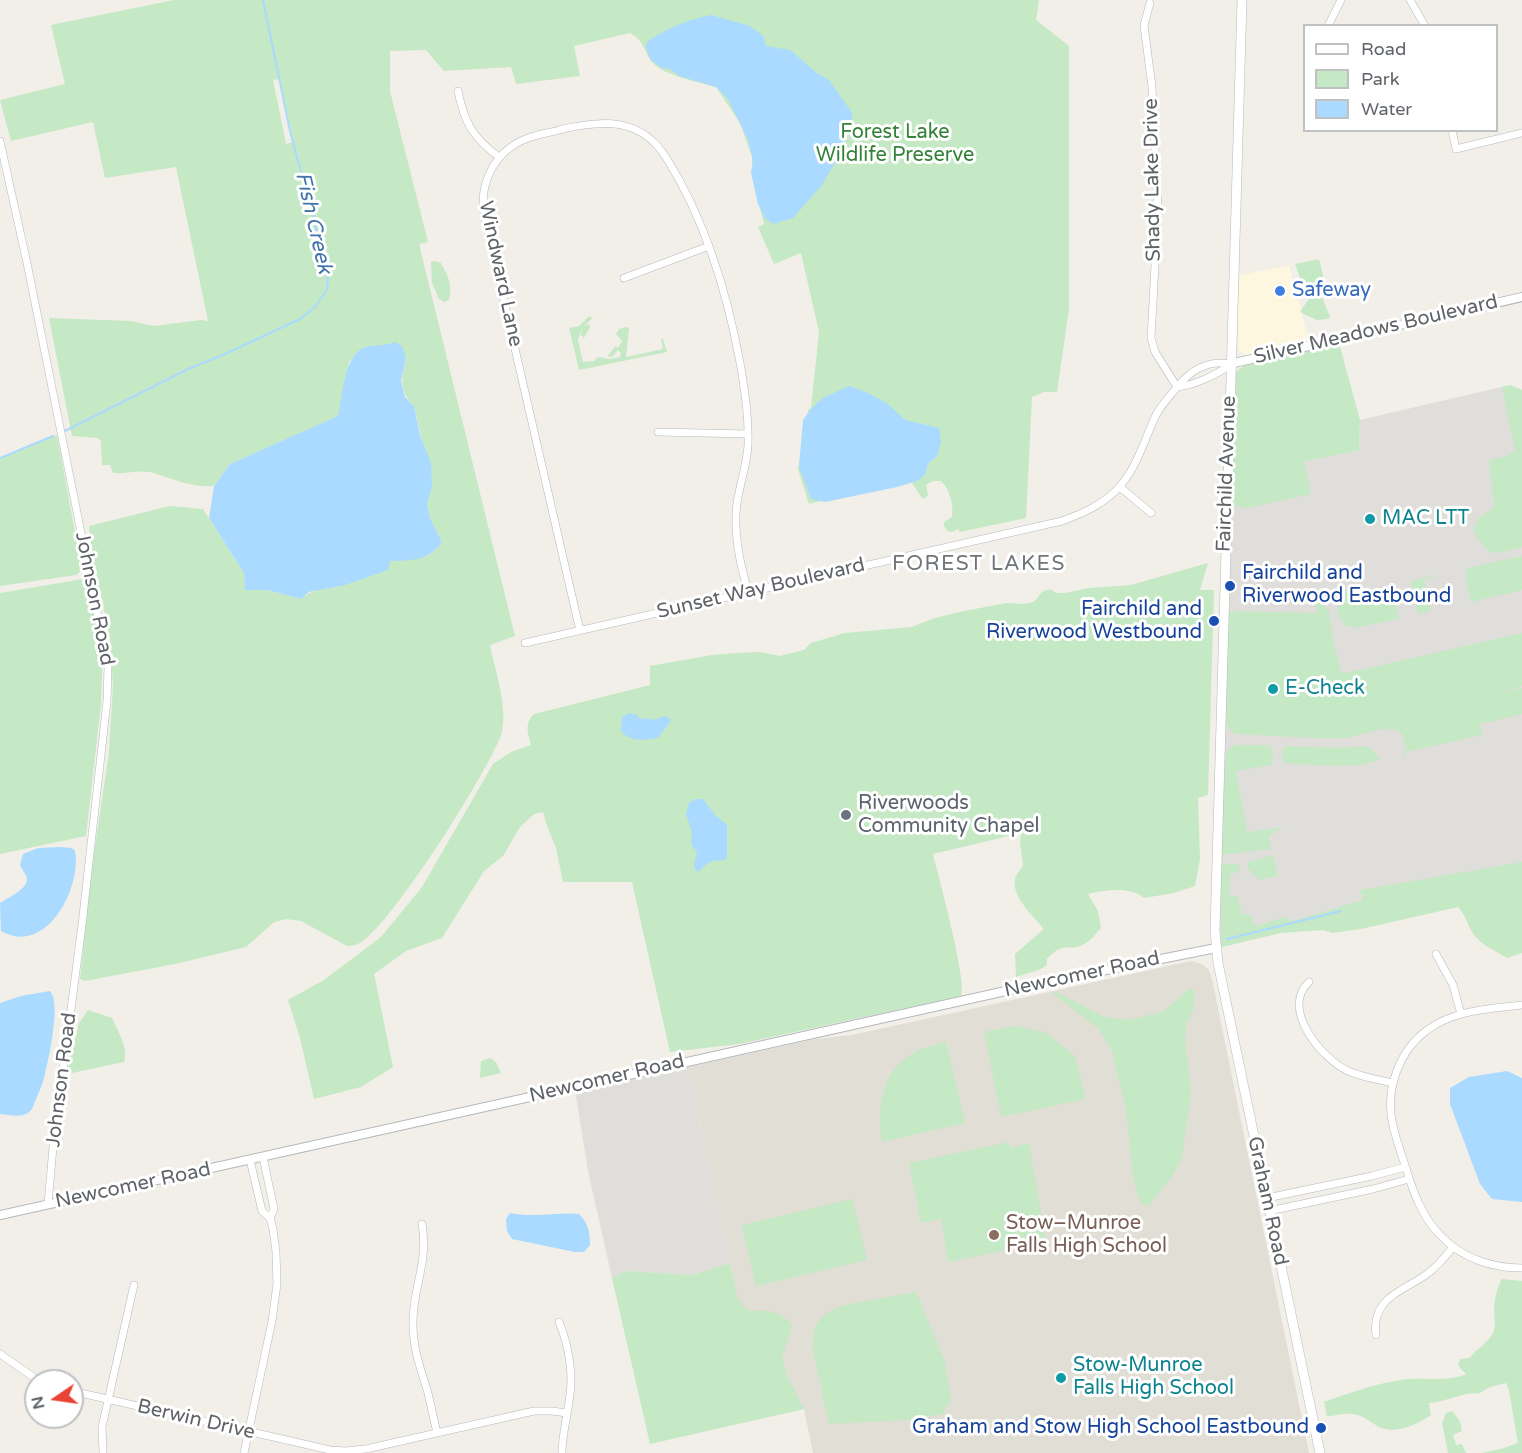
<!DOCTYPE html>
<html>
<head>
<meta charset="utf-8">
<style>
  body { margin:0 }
  #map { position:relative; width:1522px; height:1453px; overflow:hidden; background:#f1efe8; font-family:"Varela Round",sans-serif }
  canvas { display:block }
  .legend { position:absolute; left:1303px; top:24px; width:195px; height:108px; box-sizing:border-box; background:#fff; border:2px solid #bfc1c3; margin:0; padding:8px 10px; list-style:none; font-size:18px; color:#5f6368 }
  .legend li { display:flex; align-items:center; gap:12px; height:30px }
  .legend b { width:30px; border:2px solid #bfc1c3 }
  .north { position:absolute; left:24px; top:1369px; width:60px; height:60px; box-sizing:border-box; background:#fff; border:2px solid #bfc1c3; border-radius:50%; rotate:257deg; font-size:16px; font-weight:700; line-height:24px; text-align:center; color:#5f6368 }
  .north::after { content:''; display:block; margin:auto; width:21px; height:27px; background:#ea4335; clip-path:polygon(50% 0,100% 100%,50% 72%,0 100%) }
</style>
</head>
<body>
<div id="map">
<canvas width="1522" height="1453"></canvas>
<ul class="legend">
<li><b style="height:8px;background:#fff"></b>Road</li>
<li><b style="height:16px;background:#c5e8c5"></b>Park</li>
<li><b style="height:16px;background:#aadaff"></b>Water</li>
</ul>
<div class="north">N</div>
</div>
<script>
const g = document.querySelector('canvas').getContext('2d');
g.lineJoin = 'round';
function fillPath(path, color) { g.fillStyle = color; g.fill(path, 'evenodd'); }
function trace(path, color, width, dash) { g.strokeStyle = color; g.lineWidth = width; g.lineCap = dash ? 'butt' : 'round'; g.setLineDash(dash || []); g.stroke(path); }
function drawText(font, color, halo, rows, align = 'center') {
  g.font = font + ' "Varela Round",sans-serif'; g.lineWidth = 6; g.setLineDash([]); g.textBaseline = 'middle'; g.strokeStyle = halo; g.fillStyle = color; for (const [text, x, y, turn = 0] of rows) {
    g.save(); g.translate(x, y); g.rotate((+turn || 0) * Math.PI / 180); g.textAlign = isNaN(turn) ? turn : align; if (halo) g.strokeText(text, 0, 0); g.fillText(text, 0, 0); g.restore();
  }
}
const commercial = new Path2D(`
  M1289 265 1309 341 1252 355H1246L1239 350 1236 276Z`);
const industrial = new Path2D(`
  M1510 385 1522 390V878L1219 947 1218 916 1231 506 1304 462 1359 450 1360 420Z
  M688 1067 730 1263 692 1275 626 1271 612 1278 588 1171 575 1090Z`);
const education = new Path2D(`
  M1191 961 1202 964 1209 970 1212 979 1309 1453H813L804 1409 763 1418 688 1067 816 1039 852 1035Z`);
const green = new Path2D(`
  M174 0H1039L1036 20 1069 46V309L1057 392H1044L1032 397 1026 518 960 532 958 529 952 532 947 531 944 526V522L952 517C954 506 950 489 941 481H933L926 485 928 495 925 498H922L912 483 925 475 928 464 937 456 933 447 922 475 809 504 798 469 808 410 811 408 819 332 801 253 774 264 758 227 764 224 752 176V157L740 123 716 87C701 83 663 75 653 63 643 51 645 41 630 33L574 46 580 76 516 84 511 67 444 71 426 50 390 51V91L428 242 419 244 515 636 490 645C495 671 509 709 501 735 490 768 386 935 356 945 355 945 349 946 347 946L301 921 286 919 274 922 246 947 175 964 85 981 80 979 90 881 109 752 113 686 110 638 92 554 89 526 170 506 203 509 244 573 245 590H267L301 599C314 587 330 590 345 584 361 578 376 563 392 560 415 557 425 564 442 542L430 518 427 505 432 485 414 406C398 390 402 378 406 358L385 346 363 348 349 362 339 416 230 464 214 486C191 488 172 478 150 472 139 470 125 474 113 473L110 465H102L101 441 98 438 72 436 49 318 131 321 154 326 201 320 208 321 176 167 105 178 93 122 11 141 0 100 65 84 51 25ZM280 79 293 142 286 144 273 80Z
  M1319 259 1323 275 1320 292 1330 317 1328 319 1317 320 1300 312 1308 300 1295 264Z
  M435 261 441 263C448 276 453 285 449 300L444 302 439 299 432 283 431 262Z
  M589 316 593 318 584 326 589 324 590 327 584 338 581 335 582 328 578 340 583 362 594 361 598 357 609 359 620 357 621 353 618 350 612 357H609L608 355 616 346 618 348 622 341 616 334 619 329 626 327 629 328 626 357 663 349 661 339H663L667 352 579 370 569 328 579 326Z
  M1339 343 1360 420 1359 450 1304 462 1311 494 1247 508 1231 506 1236 372 1246 364Z
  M1510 385 1522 390V547C1490 555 1490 559 1473 530L1479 517 1494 508 1489 460 1506 456 1515 451 1502 387Z
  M57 435 82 570 76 575 0 586V458Z
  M1522 556V590L1471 602 1466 580 1467 568Z
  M1208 563 1200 590H1214L1208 795 1198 798 1200 859 1195 886 1174 893 1144 898C1130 886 1105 890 1088 894L1098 911 1101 928C1096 933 1092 939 1086 943 1069 954 1065 939 1047 959V965L1041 969 1016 977 1015 954 1044 929C1034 917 1011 896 1015 879 1016 874 1020 870 1023 866L1020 843 1021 833 933 854C938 875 968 984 961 996L739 1044 670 1052 632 882H563L556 848 546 823 543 812 534 814 520 827 503 856 484 871 442 938 406 951 374 974 393 1067 361 1087 314 1099 300 1038 288 1000 324 980 381 937 422 887 493 764 511 752 531 745C528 733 524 724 534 714L650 685V666L712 655 738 653 761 652 779 656 804 650 811 643 845 633 912 627 935 618 964 611 1007 603 1023 604 1034 602 1042 592 1050 589 1056 593H1065L1089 588 1131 585Z
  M1443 574 1424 580 1431 611 1418 614 1411 581Z
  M83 579 88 586 101 648 102 672 101 704 86 836 0 854V593Z
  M1357 588C1367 592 1381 585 1391 589L1399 619 1354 628 1344 625C1333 609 1337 604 1346 590Z
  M1316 597 1329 611 1333 640 1342 674 1522 633V686L1502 692 1522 688V714L1480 724 1482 735 1411 751 1407 749 1405 756H1403C1406 748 1407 735 1398 731 1384 724 1358 737 1343 738 1307 739 1271 735 1235 734L1228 728 1226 722 1229 611 1317 613 1313 598Z
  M1237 745H1269L1273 751 1272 765 1236 771 1247 832 1283 827 1269 836 1271 849 1220 855 1226 752 1232 746Z
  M1286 746 1343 748 1363 746 1369 747 1379 758C1369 771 1301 764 1283 763L1282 752Z
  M1273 855 1278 876 1259 880 1247 867 1248 862Z
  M1522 862V953L1507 958C1496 951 1483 946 1475 936 1467 926 1467 916 1458 907L1361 929 1332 933 1323 930 1280 933 1222 947 1220 865 1222 864H1238L1240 866 1239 871 1230 875 1229 897 1238 896 1242 915 1251 914 1253 922 1257 926 1287 916 1289 922 1363 900 1360 890Z
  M1189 989 1193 990 1195 993 1193 1010 1187 1023 1185 1037 1191 1092 1182 1158 1173 1175 1150 1204 1144 1206 1138 1197 1133 1175 1125 1103 1116 1072 1113 1052 1099 1029 1052 993 1057 992 1104 1017 1129 1020 1164 1011Z
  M88 1010 112 1018C118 1032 129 1048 124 1062L67 1074 79 1023Z
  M1014 1026 1045 1032 1075 1056 1086 1099 1001 1117 984 1032Z
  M946 1041 965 1123 882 1142C877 1106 881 1071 915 1052 924 1047 937 1045 946 1041Z
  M490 1058 496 1062 501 1073 480 1078 481 1061Z
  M1009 1142 1010 1148 1029 1143 1046 1242 948 1262 941 1219 921 1223 909 1163Z
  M852 1199 867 1260 756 1286 742 1225Z
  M730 1263 738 1299 748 1311C767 1310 779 1309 792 1325L782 1358 787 1376 804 1409 650 1444 612 1278 626 1271 692 1275Z
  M1502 1279 1522 1281V1453H1481L1501 1449 1518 1443 1509 1391 1506 1383 1490 1387 1480 1393 1466 1394 1438 1402 1429 1403 1431 1415C1418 1424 1395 1435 1379 1427 1370 1422 1365 1416 1354 1414 1346 1412 1336 1416 1327 1416L1324 1402C1349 1393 1375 1384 1401 1380 1422 1376 1447 1383 1466 1374L1460 1368 1458 1363 1461 1359 1470 1358C1476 1348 1490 1343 1494 1330 1496 1325 1494 1317 1494 1311 1494 1302 1497 1287 1502 1279Z
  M916 1292 945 1362 951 1400 943 1414 908 1420 829 1424 813 1351C810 1312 833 1307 865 1301 882 1298 899 1295 916 1292Z
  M1452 1411 1460 1421 1462 1431 1453 1435 1456 1445 1462 1444 1466 1453H1448L1442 1423 1446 1413Z`);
const water = new Path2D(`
  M711 15 750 26 763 36 766 46 790 50 817 73 829 80 853 114 842 150 822 185 793 218 773 224 765 218 758 204 751 173 753 161 748 140 728 99 716 87 679 76 670 69 661 68 650 59 646 48 647 42C667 28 687 20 711 15Z
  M395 342 402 346 406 358 401 381 405 397 414 406 420 435 431 463 432 486 427 505 430 518 442 542C427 562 413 560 390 561L388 570 345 585 309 592 301 599 267 590H245L244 573 209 518 214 486 230 464 338 416C343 396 343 359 363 348 371 345 385 346 395 342Z
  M849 386 868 393 888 404 905 420 939 428 941 442 937 456 928 464 925 475 917 481 897 487 825 502 811 499 799 467 803 420 811 409 823 398Z
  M629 713 637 715 640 719 646 718 653 720 666 716 671 720 659 737C646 741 629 742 621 731L622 717Z
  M695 799H703L715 815 727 825V858C721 862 719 859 713 861 706 863 703 868 698 872 691 867 696 858 697 852L691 844 692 832 686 814 689 803Z
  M60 847 72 848 75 851C82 888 46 957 1 931L0 903C7 898 27 890 27 879 27 875 22 870 20 865L23 854 38 848Z
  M50 991C61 1003 49 1057 45 1074 43 1085 36 1098 32 1109 25 1119 11 1115 0 1114V1003L21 996Z
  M1507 1071 1522 1078V1202L1492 1199 1480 1184 1450 1104V1088L1469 1077Z
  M510 1213C534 1218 555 1212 579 1214 588 1223 590 1232 590 1245L584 1252H575L512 1239 507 1231 506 1219Z`);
const stream = new Path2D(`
  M63 432 188 369 223 355 300 319 314 308 327 290 328 273 290 131 263 0
  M0 458 53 436
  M1227 939 1341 911`);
const minor = new Path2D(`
  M1410 0 1425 26
  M1150 3 1144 25 1152 87 1158 210 1151 338 1155 352 1177 387
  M1328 26 1341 0
  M458 91C464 122 473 138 499 157
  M1452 130 1456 149 1522 133
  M0 141 27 263 108 667 107 701 82 925 53 1147 48 1204
  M624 278 709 246
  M1177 387C1192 386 1220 374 1230 364
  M658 432 748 434
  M1120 487 1151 513
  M580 631 484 214C479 181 496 150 528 138 538 134 549 133 559 130 601 120 641 116 667 159 707 223 728 295 741 368 745 393 749 419 748 445 747 465 740 483 737 503 733 533 740 563 748 592
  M525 643 1062 521C1084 513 1106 503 1121 485 1138 465 1145 438 1156 415 1162 404 1170 396 1178 386 1191 370 1209 360 1230 364
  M1436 954 1453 985 1461 1014
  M1309 982C1280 1009 1322 1059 1348 1071 1362 1077 1379 1080 1393 1083
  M1522 1005C1489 1009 1453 1010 1426 1031 1399 1051 1386 1089 1392 1121 1395 1136 1400 1151 1405 1165 1413 1192 1422 1218 1443 1238 1464 1259 1493 1268 1522 1268
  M263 1157 274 1209 270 1218
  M1267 1198 1372 1176 1405 1167
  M1269 1211 1373 1189 1409 1179
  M422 1224C429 1264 412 1288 413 1325 413 1349 421 1370 428 1393 431 1406 434 1420 437 1433
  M559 1322C569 1346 574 1376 569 1401 567 1419 562 1435 562 1453
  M1376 1335C1371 1297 1404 1291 1427 1274 1437 1267 1445 1257 1453 1247
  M0 1354 39 1381
  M72 1391 330 1450 345 1451 366 1449 534 1411H552L567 1413
  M103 1453 102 1427 134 1285
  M244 1453 272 1321 277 1284 276 1252 273 1229 270 1218 262 1211 250 1160`);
const tertiary = new Path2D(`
  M1230 364 1522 297
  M0 1215 1046 982 1216 948`);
const secondary = new Path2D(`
  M1242 0 1215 931 1218 963 1320 1453`);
const markers = [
  [1280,291,6,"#3f7fe0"],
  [1370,519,6,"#0f9aa8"],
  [1230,586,6,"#1a4fb4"],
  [1214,621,6,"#1a4fb4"],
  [1273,689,6,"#0f9aa8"],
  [846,815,6,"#6b7280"],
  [994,1235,6,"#8d6e63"],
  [1061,1378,6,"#0f9aa8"],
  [1321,1428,6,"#1a4fb4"]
];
const parkNames = [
  ["Forest Lake",895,133],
  ["Wildlife Preserve",895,156]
];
const streetNames = [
  ["Shady Lake Drive",1153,180,-91],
  ["Windward Lane",500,274,78],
  ["Silver Meadows Boulevard",1376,330,-13],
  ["Fairchild Avenue",1227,474,-88],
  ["Sunset Way Boulevard",761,589,-13],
  ["Johnson Road",94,599,79],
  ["Newcomer Road",1082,975,-12],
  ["Newcomer Road",607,1079,-13],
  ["Johnson Road",62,1080,-83],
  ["Newcomer Road",133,1186,-12],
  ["Graham Road",1267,1201,78],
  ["Berwin Drive",196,1420,13]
];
const shopNames = [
  ["Safeway",1292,291]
];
const cultureNames = [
  ["MAC LTT",1382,519],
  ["E-Check",1285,689],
  ["Stow-Munroe",1073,1366],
  ["Falls High School",1073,1389]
];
const transitNames = [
  ["Fairchild and",1242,574,"left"],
  ["Riverwood Eastbound",1242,597,"left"],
  ["Fairchild and",1202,610],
  ["Riverwood Westbound",1202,633],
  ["Graham and Stow High School Eastbound",1309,1428]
];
const worshipNames = [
  ["Riverwoods",858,804],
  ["Community Chapel",858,827]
];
const educationNames = [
  ["Stow–Munroe",1006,1224],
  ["Falls High School",1006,1247]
];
const waterNames = [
  ["Fish Creek",313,223,77]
];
const neighbourhoodNames = [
  ["FOREST LAKES",979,564]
];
fillPath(commercial, '#fef7e0');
fillPath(industrial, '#e0deda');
fillPath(education, '#e1ded6');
fillPath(green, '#c5e8c5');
fillPath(water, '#aadaff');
trace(stream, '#aadaff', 2);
trace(minor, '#b5b8bc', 8);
trace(tertiary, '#b5b8bc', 10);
trace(secondary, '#b6babf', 10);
trace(minor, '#fff', 7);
trace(tertiary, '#fff', 8);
trace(secondary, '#fff', 9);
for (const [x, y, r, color] of markers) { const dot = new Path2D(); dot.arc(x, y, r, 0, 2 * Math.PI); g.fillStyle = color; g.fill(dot); trace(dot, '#fff', 2); }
drawText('20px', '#348238', '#fff', parkNames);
drawText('20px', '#5f6368', '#fff', streetNames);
drawText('20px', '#366cbe', '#fff', shopNames, 'left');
drawText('20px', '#0d838f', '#fff', cultureNames, 'left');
drawText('20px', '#164399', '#fff', transitNames, 'right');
drawText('20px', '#5b616d', '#fff', worshipNames, 'left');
drawText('20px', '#785e54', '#fff', educationNames, 'left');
drawText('italic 21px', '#4174aa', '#fff', waterNames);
g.letterSpacing = '1.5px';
drawText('21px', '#70757a', '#fff', neighbourhoodNames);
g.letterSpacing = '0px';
</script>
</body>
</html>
